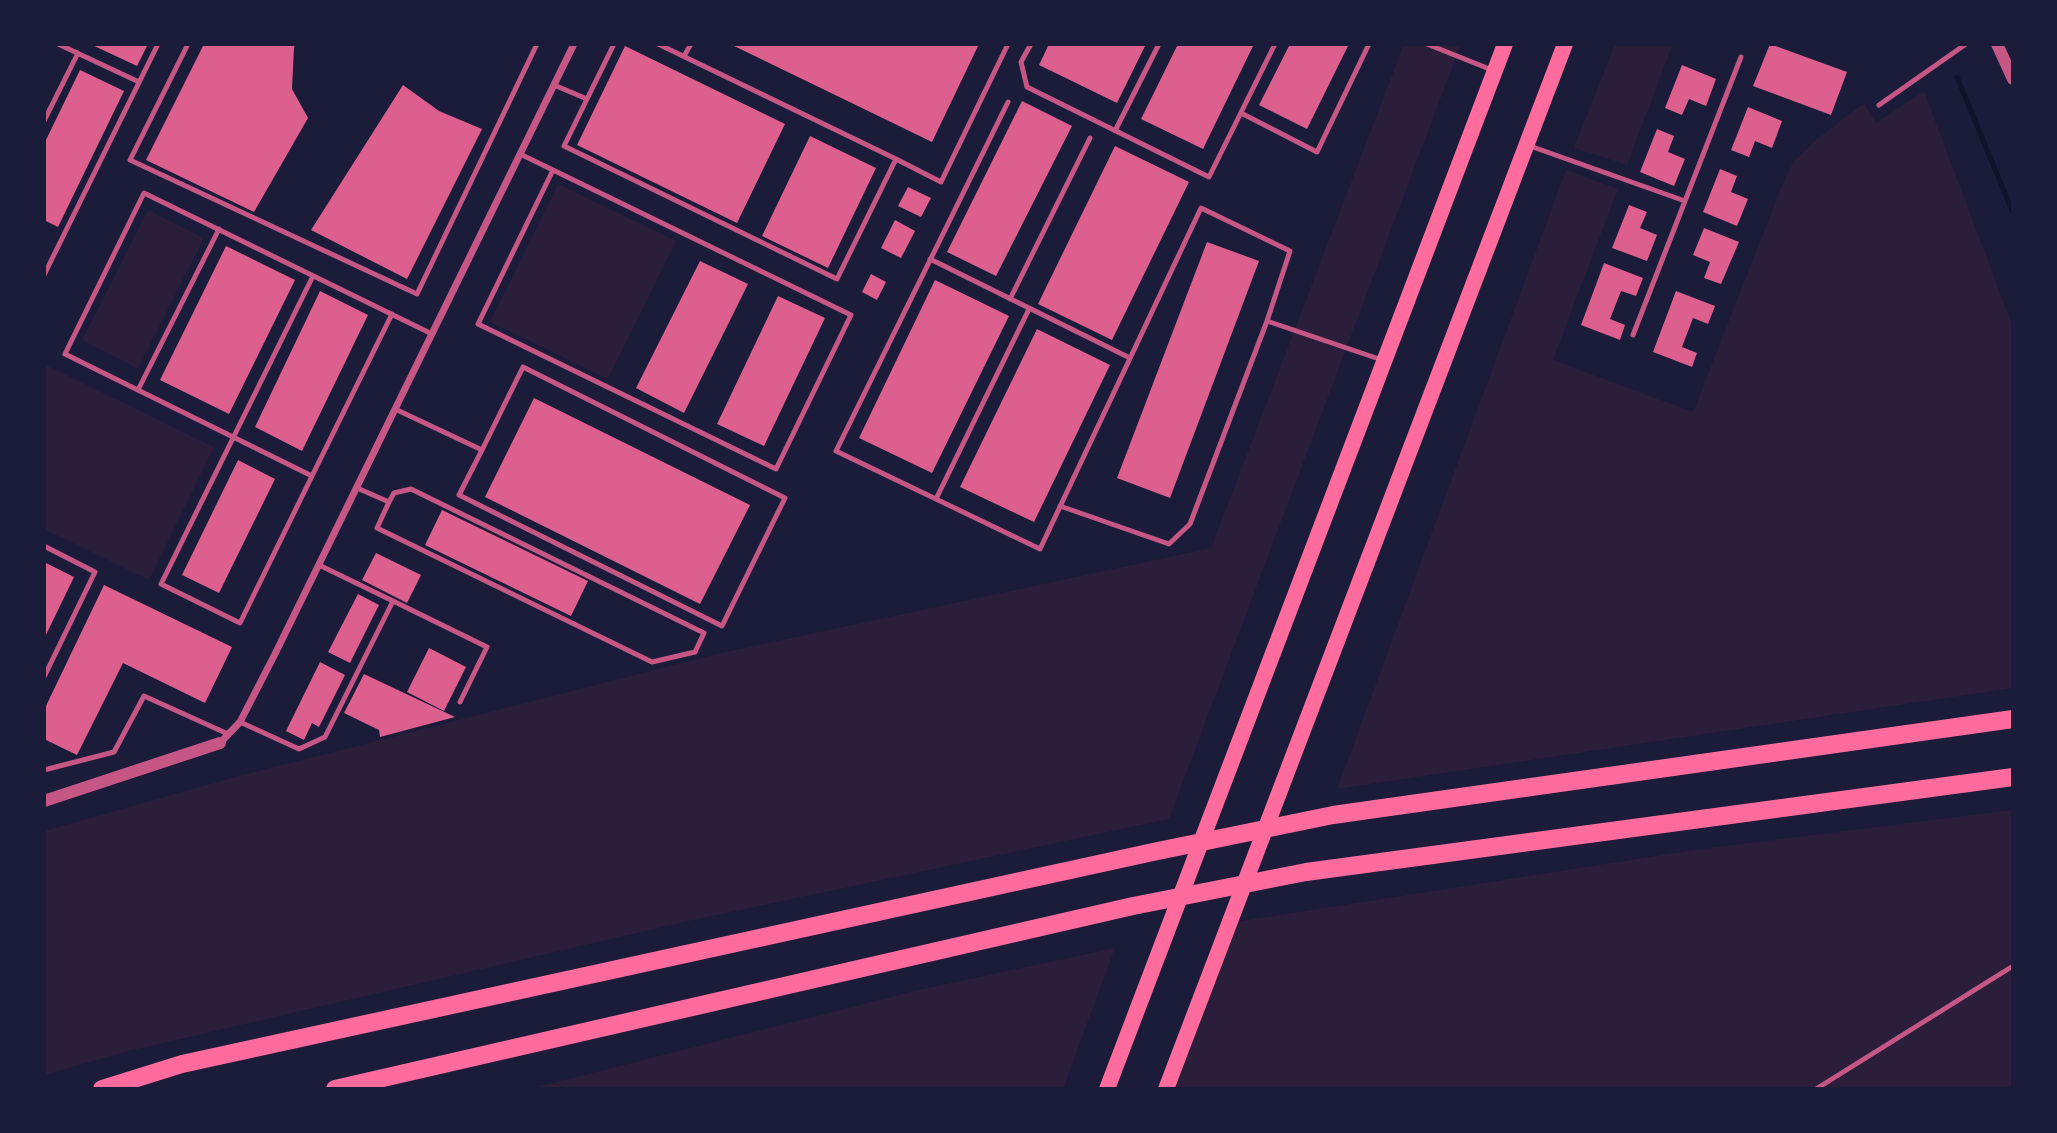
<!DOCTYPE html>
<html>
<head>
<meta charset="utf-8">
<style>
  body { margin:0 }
  #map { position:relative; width:2057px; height:1133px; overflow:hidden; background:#1b1b3a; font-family:"Open Sans",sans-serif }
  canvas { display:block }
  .frame { position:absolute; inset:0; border:46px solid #1b1b3a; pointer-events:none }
</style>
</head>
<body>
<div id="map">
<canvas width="2057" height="1133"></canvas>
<div class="frame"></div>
</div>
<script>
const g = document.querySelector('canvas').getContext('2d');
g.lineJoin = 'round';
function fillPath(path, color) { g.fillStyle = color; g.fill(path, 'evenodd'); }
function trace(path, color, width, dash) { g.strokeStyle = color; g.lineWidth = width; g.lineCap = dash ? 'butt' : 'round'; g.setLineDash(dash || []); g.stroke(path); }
const green = new Path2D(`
  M1404 44H1461L1169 819 684 922 129 1051 44 1075V831L239 776 721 653 1211 548Z
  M1615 44H1673L1627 165 1574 148Z
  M1924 91 2013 327V688L1337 789 1566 170 1618 189 1553 360 1693 412 1781 188 1793 162 1817 139 1864 103 1876 123Z
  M558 184 676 241 608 379 490 322Z
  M148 210 204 238 138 369 82 340Z
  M44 364 214 447 149 580 44 529Z
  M2013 810V1089H1166L1229 923 1694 850Z
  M1115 948 1063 1089H529L923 989Z`);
const stream = new Path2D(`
  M1957 77 2013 213`);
const building = new Path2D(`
  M90 44H148L137 66Z
  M204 44H297L294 47 292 89 308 118 254 212 146 160Z
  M730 44H979L932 142Z
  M1049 44H1146L1117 103 1039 65Z
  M1178 44H1254L1203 149 1141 119Z
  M1290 44H1349L1307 129 1259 105Z
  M1770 44 1847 72 1831 115 1753 86Z
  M625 46 785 124 737 223 577 145Z
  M1682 65 1716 79 1706 106 1689 99 1682 115 1665 108Z
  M80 70 124 91 58 227 44 220V144Z
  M403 85 439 111 482 129 407 279 311 230Z
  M1022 101 1072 126 996 276 947 252Z
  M1748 107 1782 121 1772 148 1755 141 1749 157 1731 150Z
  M1657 129 1674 136 1668 152 1685 159 1674 186 1640 172Z
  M810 136 876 168 828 268 762 236Z
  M1115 146 1189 182 1112 340 1038 304Z
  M1720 169 1737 176 1731 192 1748 199 1737 226 1703 212Z
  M908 187 931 198 921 217 898 206Z
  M1629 205 1647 212 1640 228 1657 235 1647 261 1612 248Z
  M895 220 915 231 901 258 881 248Z
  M1704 228 1739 242 1721 284 1704 278 1710 262 1693 255Z
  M1207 242 1259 261 1170 498 1117 478Z
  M226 246 295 280 229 414 160 380Z
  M700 261 748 284 684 413 636 388Z
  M1604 263 1643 278 1636 296 1621 291 1610 319 1625 325 1620 340 1581 325Z
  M871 274 886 282 877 300 862 292Z
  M935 280 1009 316 932 473 859 438Z
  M320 291 368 315 302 451 255 427Z
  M1676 291 1715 306 1708 324 1693 318 1682 347 1697 353 1692 367 1653 352Z
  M778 296 825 318 764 446 717 424Z
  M1037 329 1110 365 1034 522 960 487Z
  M534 398 750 505 700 604 485 497Z
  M238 460 275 479 219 593 182 575Z
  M442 510 588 581 571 616 425 545Z
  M376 553 421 575 407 603 362 580Z
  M44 562 74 577 44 639Z
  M104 585 232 647 205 703 123 663 77 755 44 739V710Z
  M358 594 379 605 350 663 328 652Z
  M429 648 466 667 444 711 407 692Z
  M320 662 345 675 319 727 312 723 304 740 286 731Z
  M364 674 455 717 380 737 379 730 344 713Z`);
const service = new Path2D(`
  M58 44 139 82
  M188 44 130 160 417 294 537 44
  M614 44 564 146 837 279 896 159 658 44
  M1031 44 1021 62 1027 87 1209 177 1275 44
  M1427 44 1492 70
  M684 56 691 44
  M554 85 587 99
  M1008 102 836 451 1040 549 1201 208 1290 251 1267 321 1382 360
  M1879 105 1966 44
  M1241 113 1317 152 1369 44
  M44 121 78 53
  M1115 131 1159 44
  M1530 146 1685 201 1741 57
  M520 154 553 170 851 315 776 469 478 324 553 170
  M896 159 941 182 1008 44
  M930 259 1130 358
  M44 275 158 44
  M1010 299 1090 138
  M392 314 312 476 65 354 144 193 432 334
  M1633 335 1685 201
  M138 390 219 229
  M395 409 482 450 459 495 722 626 785 498 523 367 482 450
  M312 476 240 623 161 584 313 276
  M357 488 389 502 377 528 652 662 695 652 704 633 411 489 394 493 389 502
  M936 499 1029 309
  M1060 506 1169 544 1190 524 1267 321
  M44 546 95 572 44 677
  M319 565 393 601
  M240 722 299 749 325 737 393 601 487 647 460 702
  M44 770 114 752 144 696 228 734
  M1816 1089 2013 966`);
const minor = new Path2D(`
  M220 743 240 722 275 654 574 44`);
const tertiary = new Path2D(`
  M1997 44 2013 79
  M44 801 220 743`);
const primary = new Path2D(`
  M1107 1089 1505 44
  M1166 1089 1565 44`);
const motorway = new Path2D(`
  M102 1089 182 1064 1153 852 1333 815 2013 719
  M335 1089 1133 906 1306 872 2013 777`);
fillPath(green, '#2a1e3b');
trace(stream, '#12122b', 5);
fillPath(building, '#dd5f8e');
trace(service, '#c65784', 5);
trace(minor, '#c65784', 7);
trace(tertiary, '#c65784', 12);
trace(primary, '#ff6b9d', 16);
trace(motorway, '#ff6b9d', 18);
</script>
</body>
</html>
